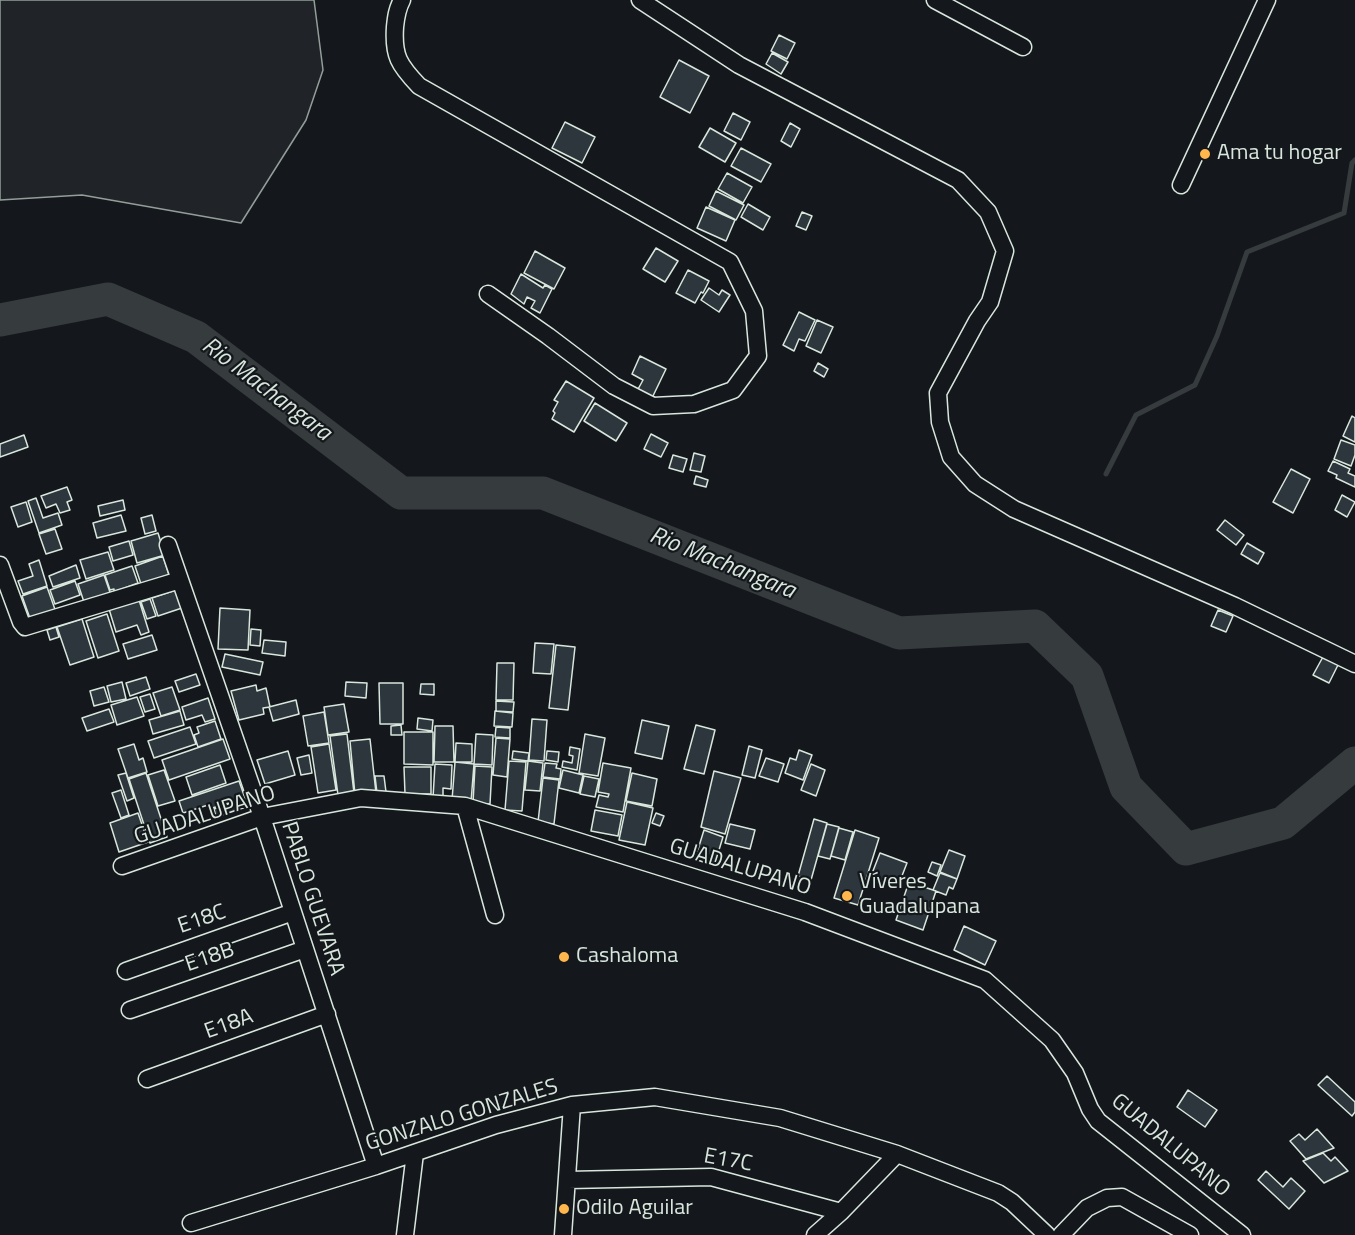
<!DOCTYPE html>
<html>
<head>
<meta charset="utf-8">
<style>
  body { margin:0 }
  canvas { display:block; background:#14181c }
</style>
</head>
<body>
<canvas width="1355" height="1235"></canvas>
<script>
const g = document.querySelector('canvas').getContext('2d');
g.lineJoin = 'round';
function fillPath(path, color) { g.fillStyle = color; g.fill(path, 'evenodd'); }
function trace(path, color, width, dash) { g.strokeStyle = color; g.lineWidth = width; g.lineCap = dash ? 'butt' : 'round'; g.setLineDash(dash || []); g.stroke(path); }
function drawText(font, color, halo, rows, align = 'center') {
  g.font = font + ' "Titillium Web",sans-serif'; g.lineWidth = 4.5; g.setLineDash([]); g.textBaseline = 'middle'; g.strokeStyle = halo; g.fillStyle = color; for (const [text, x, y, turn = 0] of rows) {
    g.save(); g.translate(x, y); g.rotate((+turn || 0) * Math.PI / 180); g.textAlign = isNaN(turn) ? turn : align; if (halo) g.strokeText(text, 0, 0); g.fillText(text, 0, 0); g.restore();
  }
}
const green = new Path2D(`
  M0 0H314L323 70 306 120 241 223 82 195 0 200Z`);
const stream = new Path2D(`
  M1106 474 1136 415 1195 385 1217 336 1247 252 1344 213 1352 163 1355 160`);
const river = new Path2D(`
  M0 320 108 299 196 337 401 493H543L899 633 1035 626 1087 676 1126 787 1186 849 1283 823 1355 763`);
const building = new Path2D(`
  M779 35 795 43 787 59 771 51Z
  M772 53 788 62 781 74 766 64Z
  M679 60 709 76 690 113 660 97Z
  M733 113 750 122 741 140 724 131Z
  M565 122 595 137 582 163 552 148Z
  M790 123 800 129 791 147 781 141Z
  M710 128 736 143 725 162 699 147Z
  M741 148 771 164 761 182 731 166Z
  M727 173 752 187 743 203 718 189Z
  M716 191 744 205 736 220 709 206Z
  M748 204 770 217 763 230 741 217Z
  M706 207 735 220 726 241 697 228Z
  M802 212 812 216 806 230 796 226Z
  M656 248 678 261 665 282 643 269Z
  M535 251 565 268 554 289 524 273Z
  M688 270 709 281 703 293 701 292 695 303 676 293Z
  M521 274 543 288 545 285 552 289 540 313 531 308 535 301 527 297 524 304 511 294Z
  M709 288 719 295 722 290 730 295 719 312 701 300Z
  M799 312 815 320 805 341 799 339 794 351 783 345Z
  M817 320 833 327 821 353 806 346Z
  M640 356 666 369 652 398 637 391 643 380 632 374Z
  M818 363 828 369 824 377 814 371Z
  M566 381 594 398 574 432 552 419 555 413 553 411 558 402 554 400Z
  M595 403 627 423 616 441 584 421Z
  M1352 416 1355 418V442L1343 436Z
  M651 434 668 443 661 457 644 449Z
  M24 435 28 447 0 457V444Z
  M1341 440 1355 445V455L1351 466 1334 459Z
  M694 453 705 456 701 472 690 470Z
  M673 455 687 459 683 472 669 468Z
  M1333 461 1350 469 1348 473 1355 476V487L1336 478 1337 475 1328 471Z
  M1291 469 1310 479 1293 513 1273 502Z
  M696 476 708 480 706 487 694 484Z
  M67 487 72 500 67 502 70 510 60 513 56 504 46 508 41 496Z
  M1342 495 1355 502 1347 517 1335 510Z
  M36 498 43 518 58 513 62 525 39 533 28 501Z
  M123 500 125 510 100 516 98 506Z
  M26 502 32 522 18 527 11 507Z
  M121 515 126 531 97 538 93 523Z
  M152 515 156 531 145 534 141 518Z
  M1225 520 1244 535 1236 545 1217 530Z
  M55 529 62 549 46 554 39 534Z
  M158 533 165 555 137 563 131 541Z
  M129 541 133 555 113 561 109 547Z
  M1247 543 1264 553 1258 564 1241 554Z
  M108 552 114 570 86 579 80 560Z
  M163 556 169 575 141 584 135 566Z
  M39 560 47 586 23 594 18 581 33 576 29 564Z
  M76 565 80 578 53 587 49 576Z
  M132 566 138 583 114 592V589L110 590 105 575Z
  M104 575 112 598 86 608 78 584Z
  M75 581 80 595 55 604 50 590Z
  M47 587 57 615 32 624 22 596Z
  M176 590 182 608 158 616 152 598Z
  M150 599 156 616 147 619 141 602Z
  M139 600 149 632 141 635 137 625 116 632 109 609Z
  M220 608 250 610 248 650 218 649Z
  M1218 610 1233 616 1226 632 1211 626Z
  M107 614 119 651 98 658 86 621Z
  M82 619 94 657 70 665 57 627Z
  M56 627 59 637 50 640 47 630Z
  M251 629 261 630 260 646 250 645Z
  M152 635 157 650 128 659 123 644Z
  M264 640 286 642 285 656 262 653Z
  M535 643 554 644 551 674 533 673Z
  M556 645 575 647 568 710 549 708Z
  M225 654 263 662 260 675 222 667Z
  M1324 655 1339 663 1329 683 1313 675Z
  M497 663H514L513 700H496Z
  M196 674 200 685 179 692 175 681Z
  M146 677 150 689 130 696 126 683Z
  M122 682 126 699 111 702 107 686Z
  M346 682 367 683 366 698 345 696Z
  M379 683H403V724H380Z
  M421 684H434V695L420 694Z
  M256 685 257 691 266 688 270 707 263 708 264 714 239 720 231 691Z
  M104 687 109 702 94 706 90 691Z
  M172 687 180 710 161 716 153 693Z
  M150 694 155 709 145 712 140 697Z
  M137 697 144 716 117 725 111 705Z
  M208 698 215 719 205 722 202 715 186 720 182 707Z
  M296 700 299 714 273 721 269 707Z
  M496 701 514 702 513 712 496 711Z
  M344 704 349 732 328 735 324 707Z
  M109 709 114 722 87 731 82 718Z
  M180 711 184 725 153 734 149 720Z
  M495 711 513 713 512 727 494 726Z
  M324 712 329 743 308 746 303 716Z
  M418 718 433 720 432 731 417 729Z
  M532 719 547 720 544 761 529 760Z
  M642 720 669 726 662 759 635 753Z
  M215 721 221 739 198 747 194 735 199 733 197 727Z
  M401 725 402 735H391V726Z
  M696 725 715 730 704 774 684 769Z
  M435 726H453L454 762H434Z
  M190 727 196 744 154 758 148 741Z
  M496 727 510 728V738L495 737Z
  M404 732H433V765L404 764Z
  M347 734 354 793 338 795 330 736Z
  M476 734 493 735 492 765 474 764Z
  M585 734 605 738 598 776 579 773Z
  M496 738 510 739 507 777 493 775Z
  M223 739 230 759 169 780 162 760Z
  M370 739 376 793 355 795 350 741Z
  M456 743 472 744V762H455Z
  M134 744 139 760 143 758 147 772 128 778 118 749Z
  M329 744 336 790 318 793 311 747Z
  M749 746 762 750 755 778 742 775Z
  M570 747 580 749 577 770 562 767 563 761 572 763 573 756 569 755Z
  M799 750 812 755 803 780 785 773 790 758 796 760Z
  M288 751 295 775 265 784 257 760Z
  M513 751 529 753 528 761 512 759Z
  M547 751 559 752 558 762 546 760Z
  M309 755 312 773 301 775 297 758Z
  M766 758 784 764 778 782 759 776Z
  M509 761 526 762 522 811 505 810Z
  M528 761 543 763 540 791 525 790Z
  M455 762 474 764 471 802 452 800Z
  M545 763 557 764 556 768 561 769 560 779 543 777Z
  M603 763 631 768 623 812 596 807 599 795 608 797 609 794 598 792Z
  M435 764 452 765 451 789 443 788V799L433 798Z
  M811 764 825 770 816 796 801 790Z
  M220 765 226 783 192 795 186 777Z
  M475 766 492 767 490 804 473 803Z
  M404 767H431V794H405Z
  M164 770 175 801 158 806 148 775Z
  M563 770 583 775 579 793 559 788Z
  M714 771 741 778 725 834 701 827Z
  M126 773 134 798 127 801 118 775Z
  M146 773 167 837 150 843 129 779Z
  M632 773 657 779 652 806 626 801Z
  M375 776H384L386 792 377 793Z
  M584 776 599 779 595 797 580 794Z
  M543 778 559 780 554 824 538 822Z
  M239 781 245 798 209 809 208 805 183 813 179 801Z
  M121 790 129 815 121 818 112 793Z
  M246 798 249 806 216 817 214 809Z
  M627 802 653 808 645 845 619 840Z
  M595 810 622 815 618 836 591 831Z
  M138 813 148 842 119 852 110 823Z
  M656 813 664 816 660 826 652 823Z
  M814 819 827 823 811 880 798 876Z
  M730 824 755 830 750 849 725 843Z
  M827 824 839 827 830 859 818 856Z
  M839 828 853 832 845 860 831 856Z
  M704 830 723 837 714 866 695 859Z
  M855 830 879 838 858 905 834 898Z
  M949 850 965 856 957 879 940 872Z
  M880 853 907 863 898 886 871 876Z
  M932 862 941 865 937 876 928 872Z
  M940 873 957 879 953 889 949 887 946 895 933 890Z
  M909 882 936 891 923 930 896 920Z
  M964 926 996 941 985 965 954 950Z
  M1327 1076 1355 1102V1112L1352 1116 1318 1085Z
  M1188 1090 1217 1110 1205 1127 1177 1107Z
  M1317 1129 1334 1148 1306 1159 1290 1141 1299 1134 1305 1140Z
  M1323 1153 1331 1161 1335 1157 1348 1171 1324 1183 1303 1161Z
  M1266 1171 1283 1187 1291 1178 1305 1191 1289 1209 1258 1180Z`);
const minor = new Path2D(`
  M402 0C397 9 396 17 395 27 393 56 399 65 419 86L730 262 754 311 758 356 733 390 694 404 653 406 614 386 548 336 488 294
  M640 0 739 65 958 180 988 212 1005 251 990 302 977 321 938 393 940 422 951 457 975 484 1014 509 1235 606 1355 664
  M935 0 1023 47
  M1181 185 1267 0
  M168 545 262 817 376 1166
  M0 565 21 622 25 627 180 580
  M465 806 495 915
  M122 866 262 817 361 798 465 806 805 912 985 980 1052 1040 1075 1073 1090 1109 1098 1121 1242 1235
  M126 971 293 912
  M130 1010 305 949
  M147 1079 327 1014
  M568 1180 711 1177 841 1212
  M191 1223 376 1166 496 1125 572 1105 655 1097 780 1118 897 1154 998 1193 1012 1202 1047 1235
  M405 1235 415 1153
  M563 1235 572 1105
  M815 1235 841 1212 897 1154
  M1061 1235 1087 1208 1107 1198 1122 1197 1190 1235`);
const markers = [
  [1205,154,6,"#ffb74d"],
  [847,896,6,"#ffb74d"],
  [564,957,6,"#ffb74d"],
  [564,1209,6,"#ffb74d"]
];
const poiNames = [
  ["Ama tu hogar",1217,154],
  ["Víveres",859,883],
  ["Guadalupana",859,908],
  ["Cashaloma",576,957],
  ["Odilo Aguilar",576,1209]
];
const streetNames = [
  ["GUADALUPANO",205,816,-18],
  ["GUADALUPANO",740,868,17],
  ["PABLO GUEVARA",312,899,72],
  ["E18C",202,920,-19],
  ["E18B",210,958,-19],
  ["E18A",229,1025,-20],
  ["GONZALO GONZALES",462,1116,-17],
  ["GUADALUPANO",1170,1146,40],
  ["E17C",728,1161,10]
];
const waterNames = [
  ["Rio Machangara",266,390,37],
  ["Rio Machangara",722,564,22]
];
fillPath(green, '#202428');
trace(green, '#939e99', 1.5);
trace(stream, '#363b3e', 5);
trace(river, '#363b3e', 33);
fillPath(building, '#2c363c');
trace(building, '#d8e6dc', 1.5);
trace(minor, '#d8e6dc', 19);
trace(minor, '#14181c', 16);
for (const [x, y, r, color] of markers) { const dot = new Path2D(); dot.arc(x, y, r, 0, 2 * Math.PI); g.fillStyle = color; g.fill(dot); trace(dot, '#14181c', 2); }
drawText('22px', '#d8e6dc', '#14181c', poiNames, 'left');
drawText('22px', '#d8e6dc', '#14181c', streetNames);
drawText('italic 24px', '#d8e6dc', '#14181c', waterNames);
</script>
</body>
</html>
